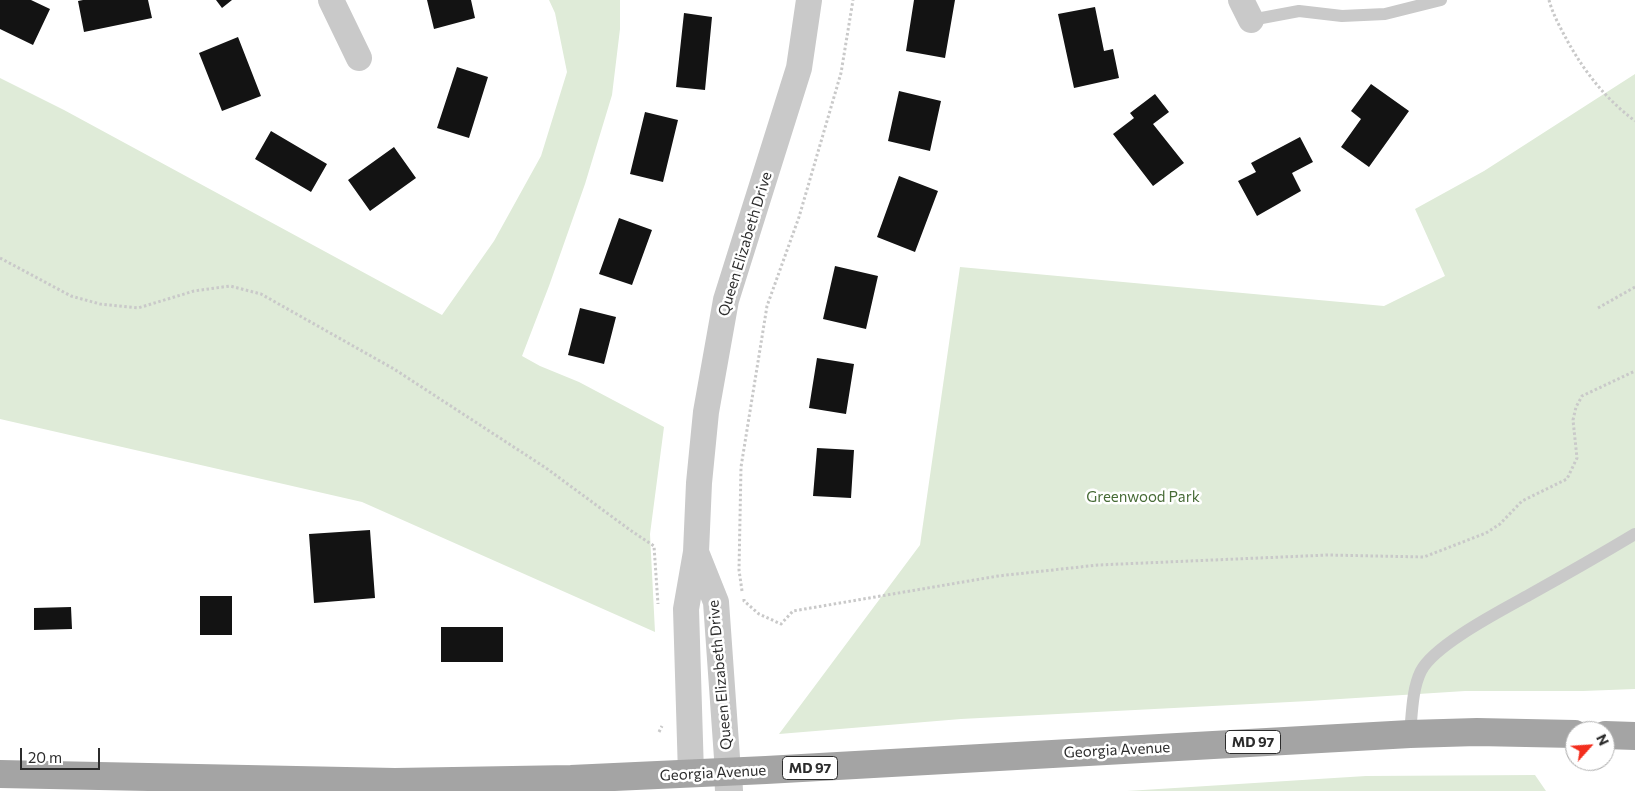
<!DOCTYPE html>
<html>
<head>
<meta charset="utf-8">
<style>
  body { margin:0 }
  #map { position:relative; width:1635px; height:791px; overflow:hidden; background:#fff; font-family:Commissioner,sans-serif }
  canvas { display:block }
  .north { position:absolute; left:1565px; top:721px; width:50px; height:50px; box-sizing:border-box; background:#fff; border:1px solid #ababab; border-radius:50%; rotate:64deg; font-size:14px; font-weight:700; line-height:20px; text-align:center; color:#2c2c2c }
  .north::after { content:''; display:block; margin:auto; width:18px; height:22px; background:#f32e1e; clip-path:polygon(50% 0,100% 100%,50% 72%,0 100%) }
  .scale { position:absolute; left:20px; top:748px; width:80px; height:22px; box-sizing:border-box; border:2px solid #2c2c2c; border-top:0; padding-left:6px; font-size:15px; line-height:18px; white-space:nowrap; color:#2c2c2c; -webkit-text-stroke:4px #fff; paint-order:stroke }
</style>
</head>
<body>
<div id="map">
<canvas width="1635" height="791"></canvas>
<div class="north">N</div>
<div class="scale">20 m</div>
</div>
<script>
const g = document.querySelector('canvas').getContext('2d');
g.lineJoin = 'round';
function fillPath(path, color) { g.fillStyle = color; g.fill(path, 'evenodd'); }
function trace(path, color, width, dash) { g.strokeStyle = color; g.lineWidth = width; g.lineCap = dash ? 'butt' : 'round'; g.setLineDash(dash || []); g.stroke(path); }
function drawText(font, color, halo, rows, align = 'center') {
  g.font = font + ' Commissioner,sans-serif'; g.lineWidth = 5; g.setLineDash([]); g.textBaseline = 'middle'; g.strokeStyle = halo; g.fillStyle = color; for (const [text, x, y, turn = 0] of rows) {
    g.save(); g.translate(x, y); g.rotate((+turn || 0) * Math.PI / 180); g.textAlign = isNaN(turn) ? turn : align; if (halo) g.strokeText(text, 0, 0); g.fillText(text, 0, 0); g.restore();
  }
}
const green = new Path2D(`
  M549 0H620V29L612 95 585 184 549 286 522 356 540 366 579 382 664 427 650 534 655 632 362 502 0 419V78L64 110 442 315 494 241 541 156 567 72 555 13Z
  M1635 74V689L1583 691H1465L1309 701 961 719 779 734 920 545 960 267 1384 306 1445 276 1415 209 1484 171Z
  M1535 775 1546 791H1127L1366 776Z`);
const building = new Path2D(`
  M0 0H31L50 9 33 45 0 29Z
  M83 0H148L152 18 84 32 78 1Z
  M216 0H232L222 8Z
  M427 0H471L475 18 434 29Z
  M914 0H955L945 58 906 51Z
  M1095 7 1104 51 1113 49 1119 78 1074 88 1058 14Z
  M684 13 712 17 705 90 676 87Z
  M238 37 261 96 222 111 199 53Z
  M457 67 488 77 469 138 437 128Z
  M1371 84 1409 111 1369 167 1341 147 1361 119 1351 111Z
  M899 91 941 101 930 151 888 141Z
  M1155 94 1169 112 1153 124 1184 163 1153 186 1113 134 1134 118 1130 113Z
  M645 112 678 120 663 182 630 174Z
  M271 131 327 164 311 192 255 159Z
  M1300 137 1313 162 1292 173 1301 191 1257 216 1238 181 1256 172 1251 163Z
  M394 147 416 178 370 211 348 180Z
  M899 176 938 191 915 252 877 237Z
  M619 218 652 230 632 285 599 274Z
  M835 266 878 276 866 329 823 319Z
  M580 308 616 317 604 364 568 355Z
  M817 358 854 364 846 414 809 408Z
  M817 448 854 450 851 498 813 496Z
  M370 530 375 598 314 603 309 534Z
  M200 596H232V635H200Z
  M71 607 72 629 34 630V608Z
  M441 627H503V662H441Z`);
const path = new Path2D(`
  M1549 0C1553 15 1561 29 1568 42 1586 74 1606 99 1635 121
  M0 258 71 296 100 304 138 308 194 291 230 286 261 294 394 369 546 468 630 530 654 546 658 604
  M1598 308 1635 287
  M742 591 739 570 741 467 767 306 799 217 841 73 853 0
  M744 599V601L759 614 781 624 793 611 998 576 1098 565 1328 555 1424 557 1486 533 1500 524 1522 501 1567 479 1577 458 1573 420 1576 407 1582 396 1635 371
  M659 732 662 726`);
const service = new Path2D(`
  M1251 20 1299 11 1342 16 1385 14 1441 0
  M1410 734C1412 714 1412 689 1421 671 1434 645 1502 610 1529 595 1565 575 1600 555 1635 534`);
const minor = new Path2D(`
  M331 0 359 58
  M1241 0 1251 20
  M696 552 716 602 728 772
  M691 774 686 609 696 552 699 483 706 412 726 300 799 68 809 0`);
const tertiary = new Path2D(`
  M728 772 729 791`);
const primary = new Path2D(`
  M1605 735 1635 736
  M0 774 395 782 571 779 766 770 1410 734 1477 732 1575 734`);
const shields = [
  [1253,742,55],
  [810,768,55]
];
const shieldNames = [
  ["MD 97",1253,742],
  ["MD 97",810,768]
];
const streetNames = [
  ["Queen Elizabeth Drive",745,244,-73],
  ["Queen Elizabeth Drive",720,675,-95],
  ["Georgia Avenue",1117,750,-3],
  ["Georgia Avenue",713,773,-3]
];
const parkNames = [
  ["Greenwood Park",1143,497]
];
fillPath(green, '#dfebd8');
fillPath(building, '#131313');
trace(path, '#c9c9c9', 3, [2.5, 2.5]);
trace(service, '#c9c9c9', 12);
trace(minor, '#c9c9c9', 26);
trace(tertiary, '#c9c9c9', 28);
trace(primary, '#a4a4a4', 28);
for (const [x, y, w] of shields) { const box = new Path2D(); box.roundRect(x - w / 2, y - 11.5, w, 23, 4); g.fillStyle = '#fff'; g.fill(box); trace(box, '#2c2c2c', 1); }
drawText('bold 14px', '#2c2c2c', null, shieldNames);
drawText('15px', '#2c2c2c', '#fff', streetNames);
drawText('15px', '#476b36', '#fff', parkNames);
</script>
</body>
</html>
